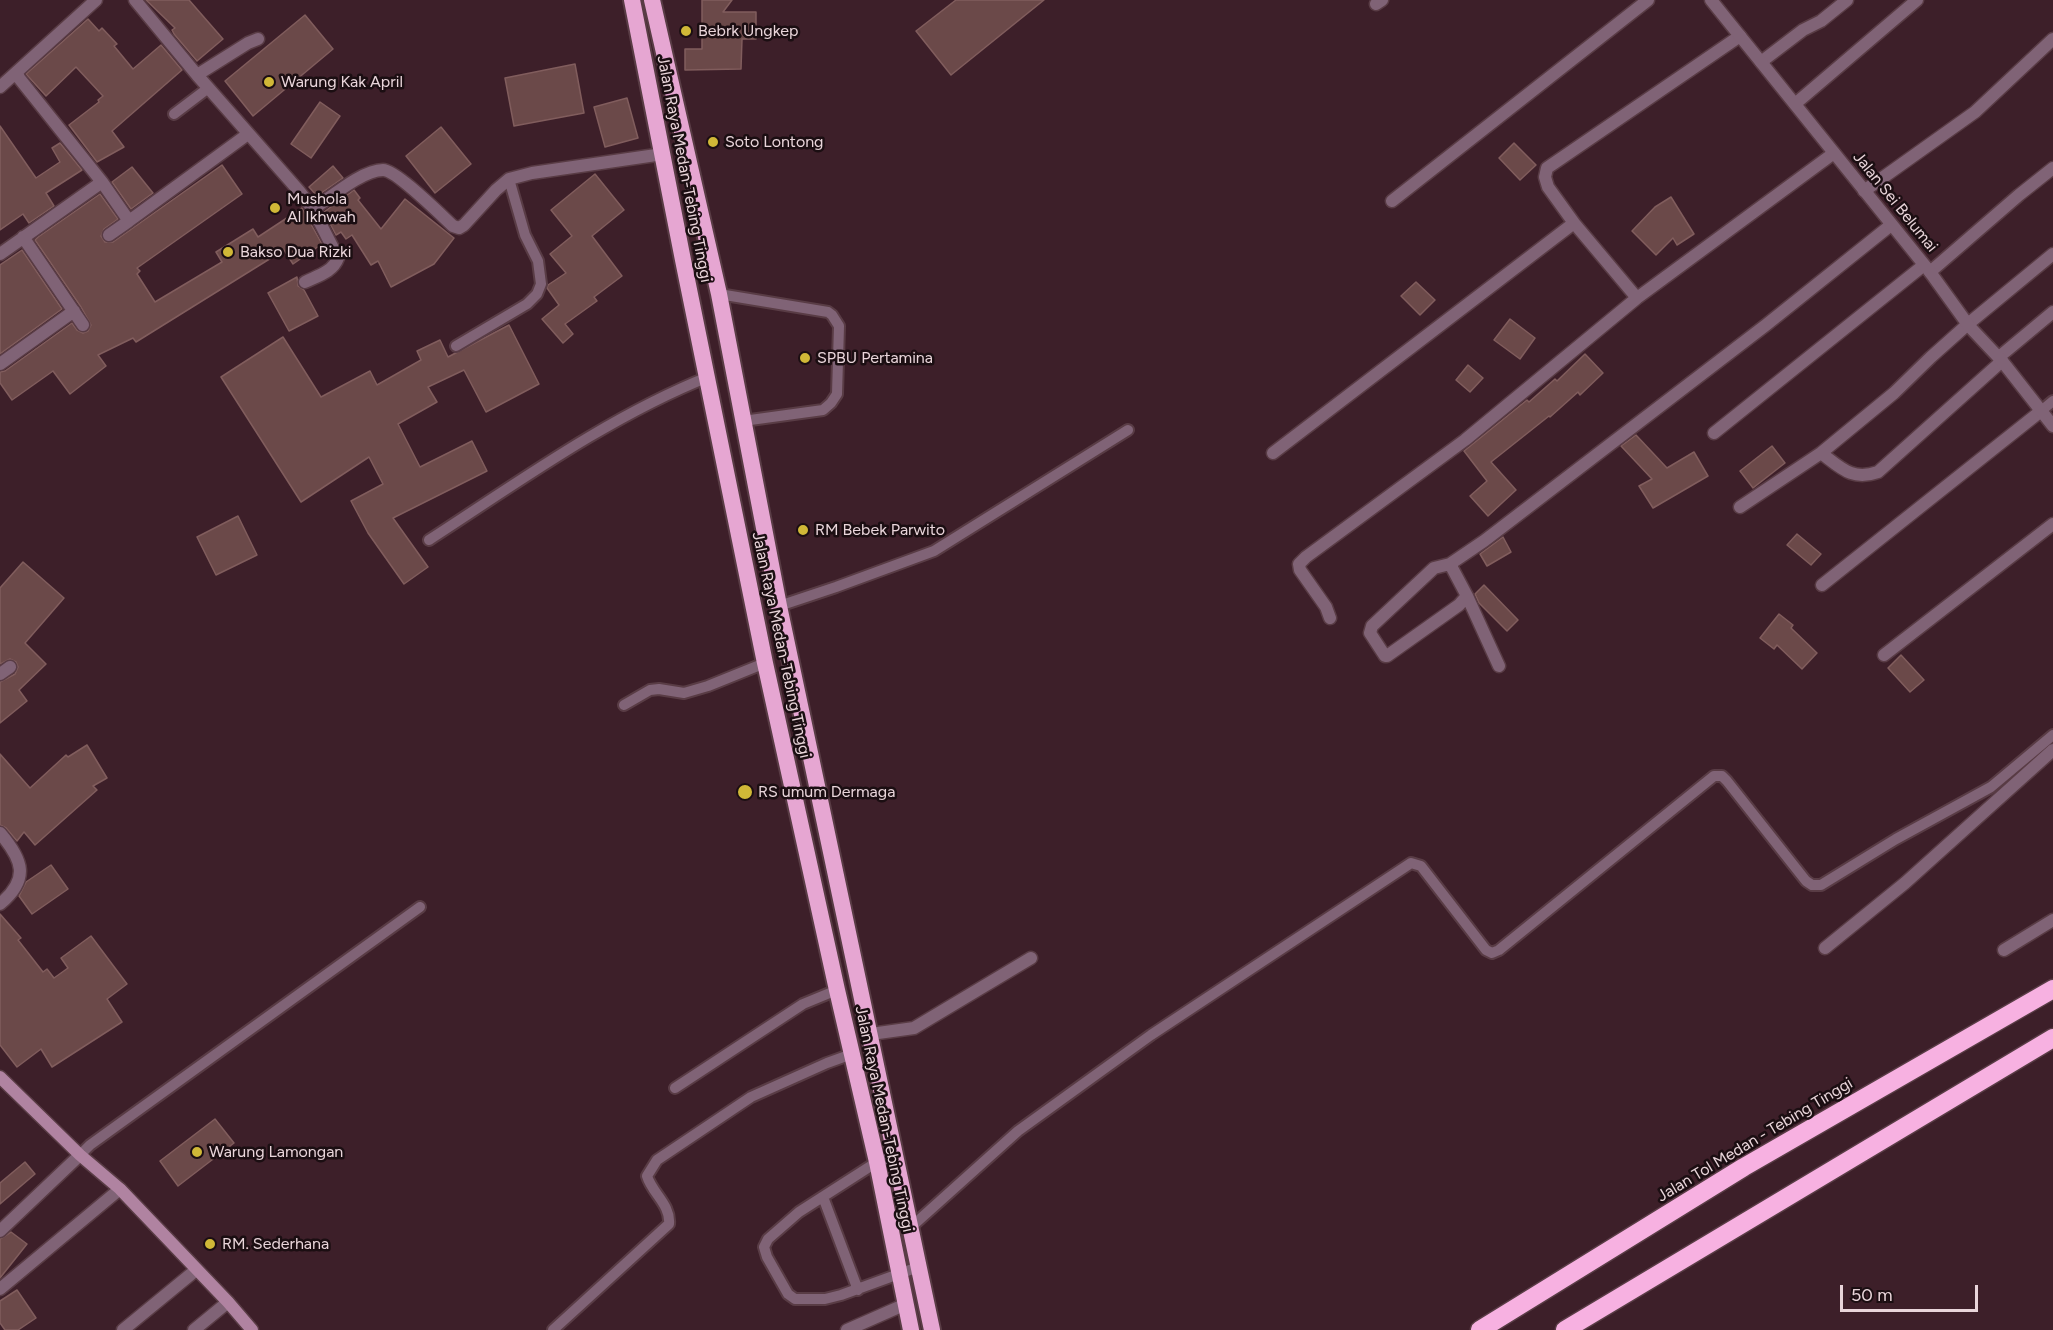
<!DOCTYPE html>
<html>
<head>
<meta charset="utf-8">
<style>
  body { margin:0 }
  #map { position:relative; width:2053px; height:1330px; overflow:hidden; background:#3d1f29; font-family:Figtree,sans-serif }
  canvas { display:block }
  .scale { position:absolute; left:1840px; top:1285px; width:138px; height:27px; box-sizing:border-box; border:3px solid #e9d5da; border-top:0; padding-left:8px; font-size:18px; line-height:21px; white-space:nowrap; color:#e9d5da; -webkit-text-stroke:4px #1b0e12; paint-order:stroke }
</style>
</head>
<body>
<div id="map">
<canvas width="2053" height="1330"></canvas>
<div class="scale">50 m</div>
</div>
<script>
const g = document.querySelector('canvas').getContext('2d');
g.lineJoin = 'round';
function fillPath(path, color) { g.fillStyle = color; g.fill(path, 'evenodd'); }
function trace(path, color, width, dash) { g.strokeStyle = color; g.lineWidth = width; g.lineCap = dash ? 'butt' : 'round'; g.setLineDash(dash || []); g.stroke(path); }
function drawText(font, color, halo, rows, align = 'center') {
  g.font = font + ' Figtree,sans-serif'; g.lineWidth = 5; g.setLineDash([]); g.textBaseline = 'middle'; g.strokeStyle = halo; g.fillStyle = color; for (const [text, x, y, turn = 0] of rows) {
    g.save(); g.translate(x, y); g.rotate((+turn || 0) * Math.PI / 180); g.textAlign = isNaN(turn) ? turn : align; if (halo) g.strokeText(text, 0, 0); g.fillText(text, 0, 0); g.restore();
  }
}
const building = new Path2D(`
  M146 0H189L223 39 197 61 174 34 172 30 175 28Z
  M702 0H732L723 12H756V39H742L741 69 685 70V49H702Z
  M956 0H1044L951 75 916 31Z
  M305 15 333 49 253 116 225 81Z
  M88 19 99 31 102 28 117 44 114 46 133 69 161 45 182 70 112 131 124 147 97 162 69 125 99 102 98 100 103 96 76 67 46 96 26 74Z
  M575 64 584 113 514 126 505 78Z
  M627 98 638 138 605 147 594 107Z
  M320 102 340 116 311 158 291 144Z
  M0 126 36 178 60 162 52 148 60 143 82 170 46 193 54 206 29 223 23 214 0 230Z
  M441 127 471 164 435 193 406 156Z
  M1514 143 1536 165 1520 180 1499 158Z
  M222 165 242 194 137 268 140 271 137 274 155 302 222 262 216 252 253 229 258 237 302 208 322 244 293 264 284 250 136 342 133 338 98 355 106 366 70 394 53 371 12 400 0 383V372L5 371 72 323 77 330 83 333 88 331 91 325 81 307 35 240 38 237 100 194 118 219 104 229 101 236 105 242H113Z
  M333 166 343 178 317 196 309 187Z
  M132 167 153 193 131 209 112 182Z
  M595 174 624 210 592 236 622 276 594 297 597 301 565 324 573 334 563 343 542 319 559 305 547 288 548 285 566 273 550 254 572 236 551 210Z
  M354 190 360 198 358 200 381 229 405 199 454 238 434 264 391 287 378 261 371 265 352 235 346 239 341 232 336 235 324 212Z
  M1671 197 1694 234 1677 245 1673 238 1656 255 1632 231 1655 207Z
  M22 250 62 309 0 354V265Z
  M297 277 298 286 304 290 318 316 289 331 268 293Z
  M1416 282 1435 300 1420 315 1401 296Z
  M1510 319 1535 338 1520 359 1494 340Z
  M509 325 539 384 486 412 464 370 428 387 437 402 398 424 420 467 472 441 487 471 393 518 428 567 404 584 368 533 351 501 383 484 369 457 301 502 221 377 283 337 321 397 370 371 377 385 421 360 417 351 440 340 448 357Z
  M1585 354 1603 373 1580 395 1578 392 1550 417 1549 416 1491 462 1516 490 1488 516 1470 496 1487 481 1464 451 1527 400 1529 402 1555 379 1557 381Z
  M1468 365 1483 378 1470 392 1456 380Z
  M1636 435 1667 468 1694 452 1708 476 1653 508 1639 486 1652 479 1621 446Z
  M1772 446 1785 463 1753 488 1740 471Z
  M238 516 257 555 216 575 197 537Z
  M1797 534 1821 554 1811 565 1787 545Z
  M1503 537 1511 552 1487 566 1480 554Z
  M23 562 64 598 25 643 46 664 19 690 27 701 0 723V682L15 674 18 667 16 662 10 659 0 664V588Z
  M1484 585 1518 620 1507 631 1479 603 1475 594Z
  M1779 614 1793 625 1791 628 1817 653 1802 669 1777 645 1774 649 1760 638Z
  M1901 655 1924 680 1910 692 1888 668Z
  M87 745 107 778 93 786 97 790 35 845 24 832 17 841 6 828 0 825V754L30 788 66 755 68 757Z
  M51 865 68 889 32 914 19 896 26 882Z
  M0 914 21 938 18 940 43 972 47 969 54 978 68 968 61 958 91 936 127 984 107 999 122 1022 52 1067 41 1049 17 1067 0 1045Z
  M215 1119 234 1143 178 1186 160 1161Z
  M25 1162 35 1174 0 1204V1183Z
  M11 1232 27 1244 0 1278V1239Z
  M17 1290 36 1318 18 1330H5L0 1323V1301Z`);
const service = new Path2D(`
  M174 114 207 89
  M719 294 828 312 832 315 839 326 837 394 831 403 823 410 743 421
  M456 346 527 304 537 294 541 284 538 261 525 235 509 179
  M2041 411 2053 401
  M429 540C517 483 610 416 708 377
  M779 606 836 587 934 551 1128 430
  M624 705 650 690 659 689 684 693 708 686 765 663
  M675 1088 803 1004 837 990
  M80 1155 90 1145 420 907
  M895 1156 877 1162 799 1212 768 1239 764 1247 767 1257 788 1294 795 1299H825L841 1295 918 1267
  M823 1197 858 1290
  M910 1228 1018 1131 1151 1035 1411 863 1421 866 1486 950 1492 953 1499 950 1714 776H1722L1727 781 1806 881 1812 885H1821L1896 839 1991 787 2053 735
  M553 1330 669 1224C671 1205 652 1193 647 1176L657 1160 751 1097 827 1063 852 1054`);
const minor = new Path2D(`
  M135 0 197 75 248 43 258 39
  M1376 4 1382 0
  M1761 62 1803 30 1821 21 1847 0
  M197 75 299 191 313 209 338 258C333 272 317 276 305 282
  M0 87 96 0
  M1795 104 1917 0
  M102 182 129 221 248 134
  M1864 191 1975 112 2053 39
  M1392 201 1648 0
  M313 209C330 198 362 170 383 170 396 170 441 215 453 226L459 228 464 225 496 190 509 179 532 173 663 154
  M1574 223 1548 187 1545 177 1547 168 1740 36
  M109 235 129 221
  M23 237 83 325
  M0 254 102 182 19 78 17 73
  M1930 272 2019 195 2053 168
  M1999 357 2053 312
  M0 364 74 311
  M1714 433 1924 265
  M1273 453 1574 223 1637 298
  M1821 453C1841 468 1852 481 1878 472L2002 361
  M1740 507 1821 453 1894 393 1931 357 1968 324 2053 254
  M1450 564 1434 568 1372 626 1370 633 1385 656H1387L1459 605 1467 596 1450 564 1484 541 1766 325 1891 225
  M1822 585 2041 411
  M1467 596 1499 666
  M1330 618 1326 607 1300 570 1299 564 1306 557 1465 440 1637 298 1834 153
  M1884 655 2053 524
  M0 674 10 667
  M0 833C23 860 30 879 0 904
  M1825 948 1905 883 2053 750
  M2004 950 2053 920
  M871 1034 914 1028 1031 958
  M0 1231 80 1155
  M0 1289 120 1189
  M123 1330 196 1270
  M194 1330 228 1302
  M847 1330 906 1304`);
const tertiary = new Path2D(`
  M1711 0 1930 272 1969 326 2002 361 2053 426`);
const secondary = new Path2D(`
  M0 1077 80 1155 120 1189 228 1302 252 1330`);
const trunk = new Path2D(`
  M632 0 683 260 765 663 837 990 877 1162 911 1330
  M652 0 719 294 779 606 932 1330`);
const motorway = new Path2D(`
  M1480 1330 1744 1167 2053 989
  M1565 1330 2053 1038`);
const markers = [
  [686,31,6,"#d0b837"],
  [269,82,6,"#d0b837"],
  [713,142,6,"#d0b837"],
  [275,208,6,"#d0b837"],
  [228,252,6,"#d0b837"],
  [805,358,6,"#d0b837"],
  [803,530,6,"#d0b837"],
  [745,792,8,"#d0b837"],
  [197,1152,6,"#d0b837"],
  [210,1244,6,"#d0b837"]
];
const poiNames = [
  ["Bebrk Ungkep",698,31],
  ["Warung Kak April",281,82],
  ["Soto Lontong",725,142],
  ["Mushola",287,199],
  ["Al Ikhwah",287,217],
  ["Bakso Dua Rizki",240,252],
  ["SPBU Pertamina",817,358],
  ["RM Bebek Parwito",815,530],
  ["RS umum Dermaga",758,792],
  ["Warung Lamongan",209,1152],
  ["RM. Sederhana",222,1244]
];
const streetNames = [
  ["Jalan Raya Medan-Tebing Tinggi",684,169,79],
  ["Jalan Sei Belumai",1895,202,51],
  ["Jalan Raya Medan-Tebing Tinggi",781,645,78],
  ["Jalan Raya Medan-Tebing Tinggi",884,1119,78],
  ["Jalan Tol Medan - Tebing Tinggi",1755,1140,-31]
];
fillPath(building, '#6b4949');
trace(building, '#815d5d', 1.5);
trace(service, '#593c45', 14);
trace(minor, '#593c45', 15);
trace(tertiary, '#593c45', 15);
trace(secondary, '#593c45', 15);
trace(trunk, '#593c45', 20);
trace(motorway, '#593c45', 21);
trace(service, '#806376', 10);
trace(minor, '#806376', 12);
trace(tertiary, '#806376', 12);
trace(secondary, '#b083a1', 12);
trace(trunk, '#e6a6d2', 16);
trace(motorway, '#f7b1e1', 18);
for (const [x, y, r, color] of markers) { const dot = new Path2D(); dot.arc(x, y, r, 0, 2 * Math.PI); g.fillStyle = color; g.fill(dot); trace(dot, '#1b0e12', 2); }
drawText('16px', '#e9d5da', '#1b0e12', poiNames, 'left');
drawText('16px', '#e9d5da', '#1b0e12', streetNames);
</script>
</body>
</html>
